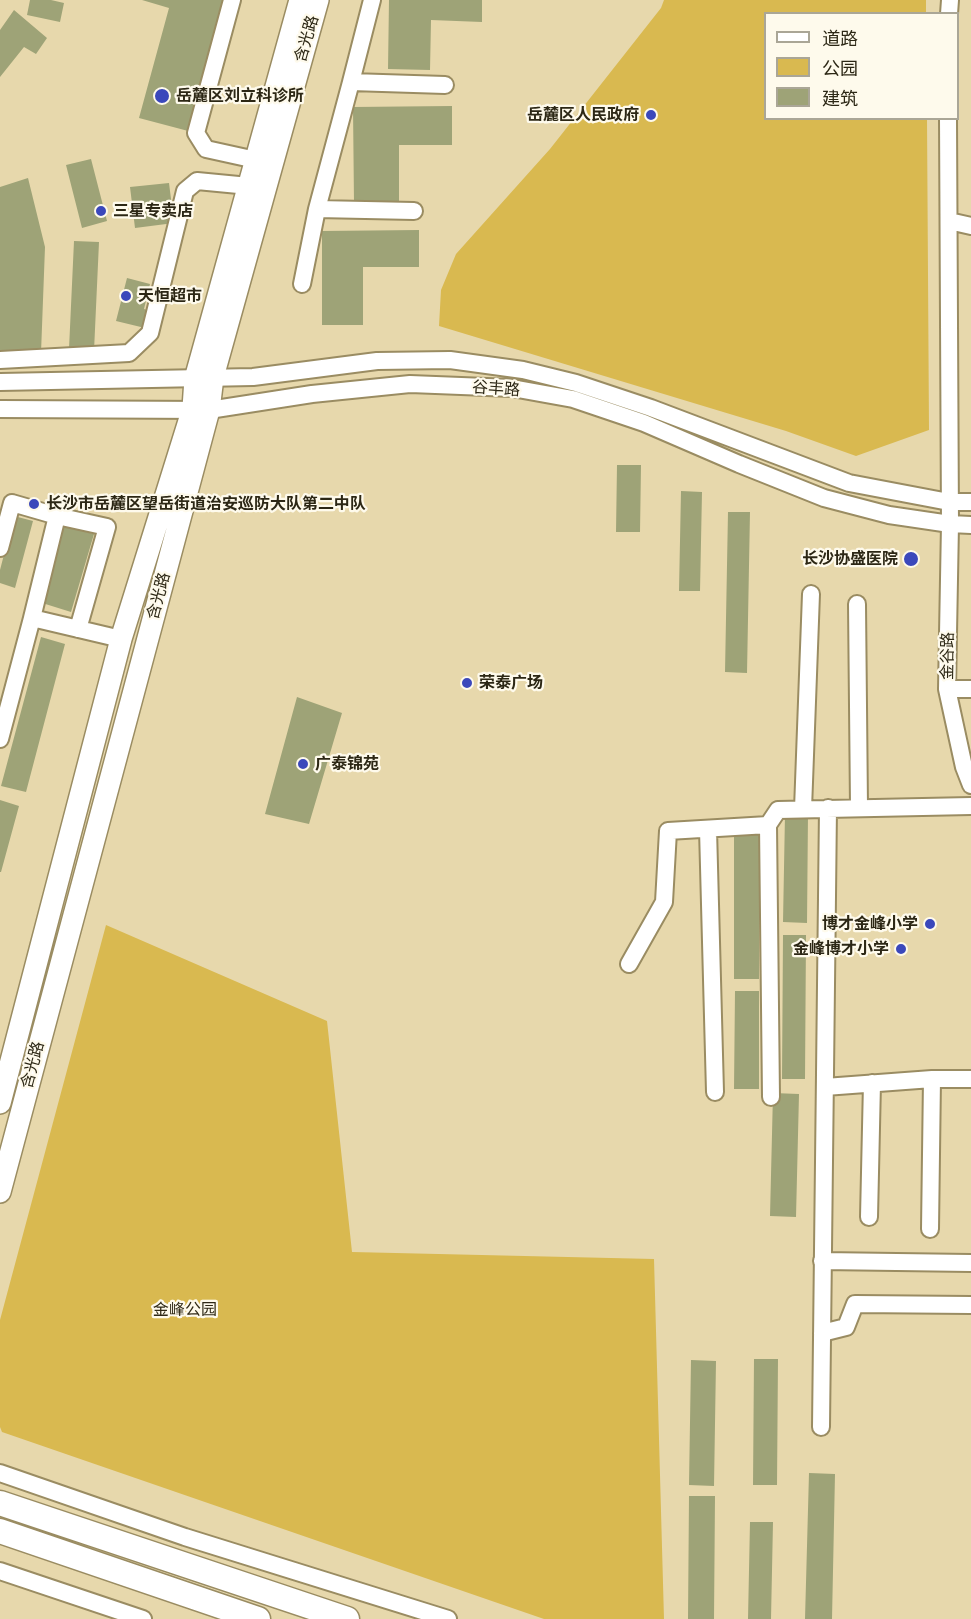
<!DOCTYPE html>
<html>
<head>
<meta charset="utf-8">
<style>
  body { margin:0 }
  #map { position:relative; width:971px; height:1619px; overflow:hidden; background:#e7d8ac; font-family:"IBM Plex Sans","Noto Sans SC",sans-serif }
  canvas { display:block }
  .legend { position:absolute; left:764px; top:12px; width:195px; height:108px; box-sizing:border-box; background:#fefaec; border:2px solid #aaa696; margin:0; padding:8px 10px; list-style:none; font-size:18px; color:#2c2715 }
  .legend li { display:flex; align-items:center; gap:12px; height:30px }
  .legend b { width:30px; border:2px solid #aaa696 }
</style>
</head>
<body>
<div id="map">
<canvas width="971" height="1619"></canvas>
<ul class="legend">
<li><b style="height:8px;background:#fff"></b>道路</li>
<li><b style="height:16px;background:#d9b950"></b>公园</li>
<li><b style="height:16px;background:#9ea377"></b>建筑</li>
</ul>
</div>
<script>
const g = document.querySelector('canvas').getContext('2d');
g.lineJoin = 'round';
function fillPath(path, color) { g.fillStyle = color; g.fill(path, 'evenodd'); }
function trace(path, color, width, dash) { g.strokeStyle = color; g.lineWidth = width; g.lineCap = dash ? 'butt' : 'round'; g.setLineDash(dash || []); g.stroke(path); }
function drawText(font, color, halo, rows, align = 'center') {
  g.font = font + ' "IBM Plex Sans","Noto Sans SC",sans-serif'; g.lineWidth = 4.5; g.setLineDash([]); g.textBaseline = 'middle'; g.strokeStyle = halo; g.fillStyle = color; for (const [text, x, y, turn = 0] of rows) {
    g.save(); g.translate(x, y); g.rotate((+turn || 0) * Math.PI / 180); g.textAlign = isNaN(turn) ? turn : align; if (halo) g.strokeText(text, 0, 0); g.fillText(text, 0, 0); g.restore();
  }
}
const green = new Path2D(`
  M664 0H926V13L766 14V118L927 119 929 430 856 456 786 431 439 326 441 290 456 254 550 149 661 8Z
  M106 925 327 1021 352 1252 654 1259 664 1619H544L2 1432 0 1427V1320Z`);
const building = new Path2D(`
  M30 0H51L64 3 60 22 27 15Z
  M142 0H227L192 132 139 118 169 8Z
  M389 0H482V22L431 20 430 70 388 69Z
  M14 10 47 38 36 54 24 47 0 77V30Z
  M452 106V145H399V203H354L353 107Z
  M91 159 107 221 82 228 66 165Z
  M28 178 45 247 41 353 0 351V187Z
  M169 183 174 223 135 228 130 187Z
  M419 230V267H363V325H322V231Z
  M74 241 99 242 94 351 69 349Z
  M127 278 150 284 144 309 150 311 145 328 116 321Z
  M617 465H641L640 532H616Z
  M681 491 702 492 700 591H679Z
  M728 512H750L747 673 725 672Z
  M14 516 33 521 15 588 0 583V570Z
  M61 525 94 534 71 612 39 602Z
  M41 637 65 644 26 792 1 786Z
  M297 697 342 713 309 824 265 814Z
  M0 800 19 806 1 872H0Z
  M785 814H808L807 923 783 922Z
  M734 828H760L759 979H734Z
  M783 935H806L805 1079H782Z
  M735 991H759V1089H734Z
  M773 1093 799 1094 796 1217 770 1216Z
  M754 1359H778L777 1485H753Z
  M691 1360 716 1361 714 1486 689 1485Z
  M809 1473 835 1474 832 1619H805Z
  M689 1496H715L714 1619H688Z
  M750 1522H773L771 1619H748Z`);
const minor = new Path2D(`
  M232 0 196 133 206 149 256 160
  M949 14 950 0
  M351 82 372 0
  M948 118 950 524 947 689 964 767 971 785
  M317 209 351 82 445 85
  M949 221 971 226
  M302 284 317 209 414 211
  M0 360 129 353 150 333 185 191 197 181 249 186
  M0 382 253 377 377 361 450 360 523 370 576 383 651 408 849 483 949 502H971
  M0 409 209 410 312 394 410 384 512 388 573 399 644 423 739 464 824 498 889 515 950 524 971 525
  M57 516 32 618 121 639
  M0 548 12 503 57 516 107 527 78 629
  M857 604 859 807
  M947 689H971
  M0 739 32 618
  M803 809 811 594
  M708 829 715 1092
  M629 964 664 902 668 831 768 825
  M825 1087 932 1079H971
  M771 1097 768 825 778 810 971 806
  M869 1217 872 1083
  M930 1229 932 1079
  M822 1261 971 1263
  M822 1333 846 1327 855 1304 971 1305
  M821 1427 828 808
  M0 1473 185 1537 448 1619
  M0 1571 143 1619`);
const major = new Path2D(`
  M0 1103 121 639 193 408 195 379 300 0
  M0 1192 209 410 213 377 318 0`);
const highway = new Path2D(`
  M0 1503 347 1619
  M0 1531 258 1619`);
const markers = [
  [162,96,8,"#3b48bb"],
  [651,115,6,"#3b48bb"],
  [101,211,6,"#3b48bb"],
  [126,296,6,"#3b48bb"],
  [34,504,6,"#3b48bb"],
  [911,559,8,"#3b48bb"],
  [467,683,6,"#3b48bb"],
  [303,764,6,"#3b48bb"],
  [930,924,6,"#3b48bb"],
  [901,949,6,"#3b48bb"]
];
const streetNames = [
  ["含光路",307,39,-74],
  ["谷丰路",496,389,4],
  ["含光路",159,596,-75],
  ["金谷路",948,656,-89],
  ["含光路",33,1065,-75]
];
const poiNames = [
  ["岳麓区刘立科诊所",176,96],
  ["岳麓区人民政府",639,115,"right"],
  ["三星专卖店",113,211],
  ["天恒超市",138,296],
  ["长沙市岳麓区望岳街道治安巡防大队第二中队",46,504],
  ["长沙协盛医院",898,559,"right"],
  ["荣泰广场",479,683],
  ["广泰锦苑",315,764],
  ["博才金峰小学",918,924,"right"],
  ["金峰博才小学",889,949,"right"]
];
const parkNames = [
  ["金峰公园",185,1310]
];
fillPath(green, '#d9b950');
fillPath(building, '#9ea377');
trace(minor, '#9a8c62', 20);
trace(major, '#9a8c62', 24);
trace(highway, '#9a8c62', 27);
trace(minor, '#fff', 16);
trace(major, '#fff', 21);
trace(highway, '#fff', 24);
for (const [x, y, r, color] of markers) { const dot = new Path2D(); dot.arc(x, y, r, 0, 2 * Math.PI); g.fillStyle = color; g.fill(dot); trace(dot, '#fefaec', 2); }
drawText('16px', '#2c2715', '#fefaec', streetNames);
drawText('bold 16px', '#2c2715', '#fefaec', poiNames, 'left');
drawText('16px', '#2f2916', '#fefaec', parkNames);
</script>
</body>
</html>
